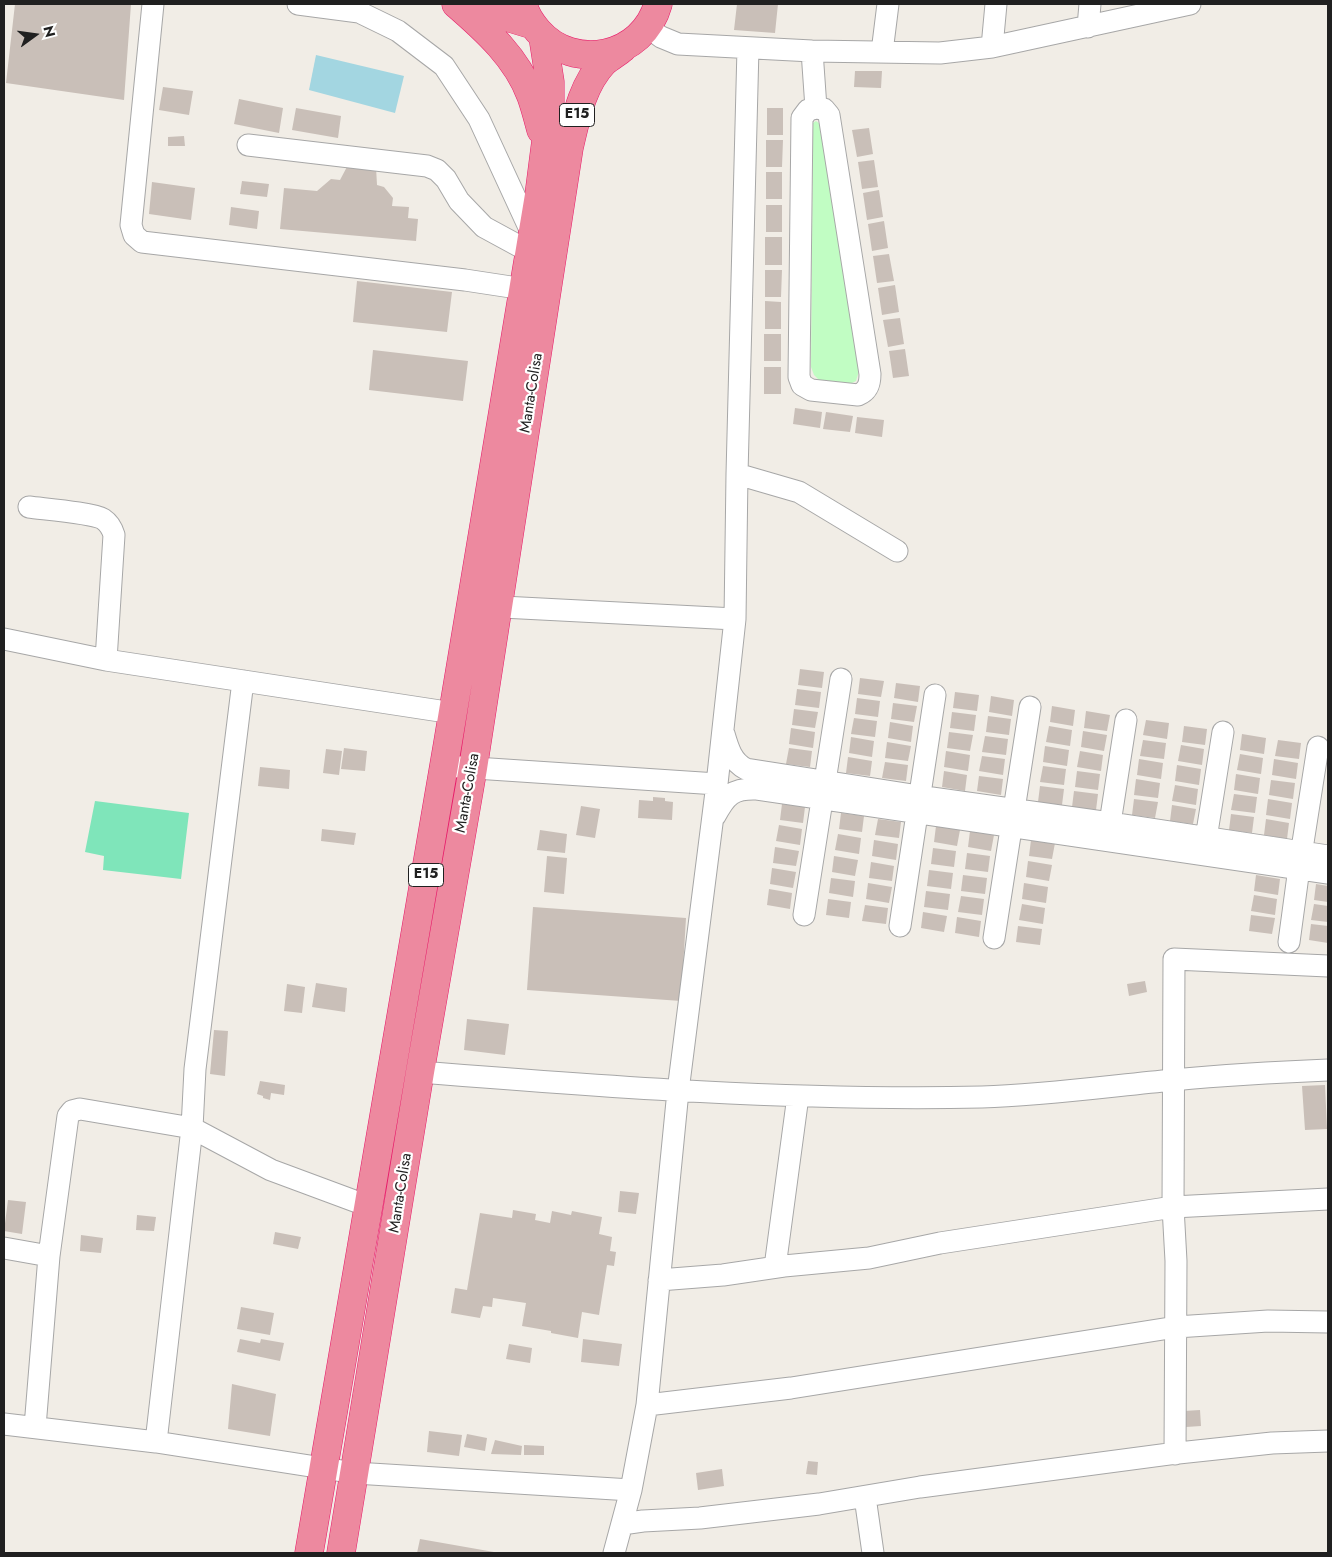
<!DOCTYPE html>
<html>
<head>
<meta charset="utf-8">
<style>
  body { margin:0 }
  #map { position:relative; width:1332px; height:1557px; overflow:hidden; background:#f1ede6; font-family:Jost,sans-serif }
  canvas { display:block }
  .frame { position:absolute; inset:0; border:5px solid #202020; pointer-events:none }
  .north { position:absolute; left:10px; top:10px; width:50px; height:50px; -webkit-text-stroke:4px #fff; paint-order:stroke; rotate:76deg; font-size:14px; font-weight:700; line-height:20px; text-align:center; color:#202020 }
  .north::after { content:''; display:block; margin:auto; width:18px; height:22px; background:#202020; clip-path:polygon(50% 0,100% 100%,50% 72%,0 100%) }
</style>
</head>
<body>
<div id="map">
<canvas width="1332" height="1557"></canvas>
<div class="frame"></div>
<div class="north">N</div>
</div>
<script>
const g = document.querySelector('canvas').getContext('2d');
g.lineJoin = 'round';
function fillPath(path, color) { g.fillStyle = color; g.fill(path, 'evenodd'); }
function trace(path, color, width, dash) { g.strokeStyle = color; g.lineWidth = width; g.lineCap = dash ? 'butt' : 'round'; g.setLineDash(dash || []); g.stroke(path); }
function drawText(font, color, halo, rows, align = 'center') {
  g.font = font + ' Jost,sans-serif'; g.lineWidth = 4.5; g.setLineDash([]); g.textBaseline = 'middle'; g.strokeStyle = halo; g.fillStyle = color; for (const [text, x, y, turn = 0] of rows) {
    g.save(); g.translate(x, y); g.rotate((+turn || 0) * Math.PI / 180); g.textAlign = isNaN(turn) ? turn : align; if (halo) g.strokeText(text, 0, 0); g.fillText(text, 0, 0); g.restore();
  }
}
const park = new Path2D(`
  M816 121 820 124 859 371 856 381 850 384 819 380 814 375 811 367 813 123Z`);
const pitch = new Path2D(`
  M95 801 189 813 181 879 103 870 104 856 85 852Z`);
const water = new Path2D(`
  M316 55 404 76 395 113 309 90Z`);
const building = new Path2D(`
  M15 4H131L124 100 6 83Z
  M737 4H778L775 33 734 30Z
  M855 71H882L881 88 854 87Z
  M163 87 193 91 189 115 159 110Z
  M239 99 283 108 279 133 234 124Z
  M296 108 341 116 338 138 292 130Z
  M767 108H783V135H767Z
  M869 128 873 154 857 157 852 130Z
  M184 136 185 146H168V137Z
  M766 140H783L782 167H766Z
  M874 160 878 187 862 189 858 162Z
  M349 163 376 167 377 185 384 187 393 198 392 206 409 207 408 218 418 219 416 241 280 229 284 188 317 191 331 179 340 180Z
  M766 172H782V199H766Z
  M242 181 269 184 267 197 240 194Z
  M152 182 195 188 191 220 149 214Z
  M879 190 883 217 867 220 863 193Z
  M766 205H782V232H766Z
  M231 207 259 211 257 229 229 225Z
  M884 221 888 248 872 251 868 224Z
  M765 237H782V265H765Z
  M889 254 894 281 877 283 873 256Z
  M765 270H782L781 297H765Z
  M357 281 452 292 447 332 353 322Z
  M895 285 899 312 882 315 878 288Z
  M765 301 781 302V329H765Z
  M900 318 904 344 888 347 883 320Z
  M764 334H781V361H764Z
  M905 349 909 376 893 378 889 351Z
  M373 350 468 361 463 401 369 390Z
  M764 367H781V394H764Z
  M795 408 822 412 820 428 793 424Z
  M826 412 853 416 850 432 823 429Z
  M857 417 884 420 882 437 855 433Z
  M800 669 824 672 822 688 798 685Z
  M860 678 884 681 881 697 858 694Z
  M896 683 920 686 918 702 894 698Z
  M797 689 821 692 819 708 795 705Z
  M955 692 979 695 977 711 953 708Z
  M991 696 1014 700 1012 716 989 712Z
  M857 698 880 701 878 717 855 714Z
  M893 703 917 706 914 722 891 719Z
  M1052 706 1075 710 1073 726 1050 722Z
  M794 709 818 712 815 728 792 725Z
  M1086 711 1110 715 1107 731 1084 728Z
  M952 712 976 715 974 731 950 728Z
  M988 716 1011 719 1009 735 986 732Z
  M854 718 877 721 875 737 851 734Z
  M1146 720 1169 723 1167 739 1143 735Z
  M890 722 913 726 911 742 888 738Z
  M1049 726 1072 730 1070 746 1046 742Z
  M1184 726 1207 729 1205 745 1182 742Z
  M791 728 815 732 813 748 789 744Z
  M1083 731 1107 735 1104 751 1081 747Z
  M949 732 973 735 970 751 947 748Z
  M1242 734 1266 738 1264 754 1240 750Z
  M985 736 1008 739 1006 755 982 752Z
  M851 737 874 741 872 757 849 753Z
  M1143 740 1166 743 1164 759 1140 756Z
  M1278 740 1301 743 1299 759 1275 756Z
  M887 742 911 746 908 761 885 758Z
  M1181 745 1204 749 1202 765 1178 761Z
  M1045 746 1069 750 1067 766 1043 762Z
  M344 748 367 751 365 771 341 769Z
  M789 748 812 751 810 767 786 764Z
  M326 749 342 751 339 775 323 773Z
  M946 751 970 755 968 771 944 767Z
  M1080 751 1103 755 1101 771 1077 767Z
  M1240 754 1263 758 1261 774 1237 770Z
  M982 756 1005 759 1003 775 979 771Z
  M848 757 872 761 870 776 846 773Z
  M1139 759 1163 763 1161 779 1137 775Z
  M1274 759 1298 763 1296 779 1272 775Z
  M885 762 908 765 906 781 882 778Z
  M1177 765 1201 769 1199 785 1175 781Z
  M1043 766 1066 769 1064 785 1040 782Z
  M260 767 290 770 289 789 258 786Z
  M944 771 967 775 965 791 942 787Z
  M1077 771 1100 774 1098 790 1075 787Z
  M1236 774 1260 778 1258 794 1234 790Z
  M979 776 1003 779 1001 795 977 791Z
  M1136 779 1160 783 1158 798 1134 795Z
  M1271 780 1295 783 1293 799 1269 795Z
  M1175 785 1198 789 1196 805 1172 801Z
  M1040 786 1064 789 1062 805 1038 802Z
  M1074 791 1098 794 1096 810 1072 807Z
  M1234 794 1257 797 1255 813 1231 810Z
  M653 797 665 798V801L673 802 672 820 638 818 639 800 653 801Z
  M1134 799 1158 802 1155 818 1132 815Z
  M1268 799 1292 803 1290 819 1266 815Z
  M782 804 805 807 803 823 780 820Z
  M1172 805 1196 809 1193 824 1170 821Z
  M581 806 600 809 595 838 576 835Z
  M841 813 864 816 862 832 839 829Z
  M1231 814 1254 817 1252 833 1229 830Z
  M878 819 901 822 899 838 875 835Z
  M1266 819 1289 823 1287 839 1264 835Z
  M779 825 802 829 800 845 776 841Z
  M936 826 960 830 957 846 934 842Z
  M322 829 356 833 354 845 321 841Z
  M540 830 567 834 565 853 537 850Z
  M970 831 994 835 991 851 968 847Z
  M838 834 861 838 859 854 835 850Z
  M874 840 898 844 896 860 872 856Z
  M1031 840 1055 843 1052 859 1029 856Z
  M775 847 799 851 796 866 773 863Z
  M933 848 956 851 954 867 931 864Z
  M967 853 990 856 988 872 965 869Z
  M547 856 567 858 564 894 544 892Z
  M834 856 858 860 855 876 832 872Z
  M1028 861 1052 865 1049 881 1026 877Z
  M871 862 894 866 892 881 869 878Z
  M772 868 796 872 793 888 770 884Z
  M929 870 953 873 951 889 927 886Z
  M963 875 987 878 985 894 961 891Z
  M1256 875 1280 879 1278 895 1254 891Z
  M831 878 855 881 853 897 829 893Z
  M868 883 892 887 889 903 866 899Z
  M1024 883 1048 887 1046 903 1022 899Z
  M1316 884 1328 886V902L1314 900Z
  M769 889 792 893 790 909 767 905Z
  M926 891 950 894 948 910 924 907Z
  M1254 895 1277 899 1275 915 1251 911Z
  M961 896 984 899 982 915 958 912Z
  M828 899 851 902 849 918 826 915Z
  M1022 904 1045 908 1043 924 1019 920Z
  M1314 904 1328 906V922L1311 920Z
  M865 905 888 908 886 924 862 921Z
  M533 907 686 918 681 1001 527 990Z
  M923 912 947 916 944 932 921 928Z
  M1251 915 1275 918 1272 934 1249 931Z
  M957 917 981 921 979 937 955 933Z
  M1311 924 1328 926V943L1309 940Z
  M1018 926 1042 929 1040 945 1016 942Z
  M1145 981 1147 992 1129 996 1127 984Z
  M316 983 347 988 345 1012 312 1007Z
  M287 984 305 987 302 1013 284 1011Z
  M467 1019 509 1024 505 1055 464 1050Z
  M214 1030 228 1031 225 1076 210 1074Z
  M260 1081 285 1085 284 1095 271 1093 270 1100 263 1098V1096L257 1094Z
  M1325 1085 1327 1129 1305 1130 1302 1086Z
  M620 1191 639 1193 636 1214 618 1212Z
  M8 1200 26 1202 22 1234 4 1231Z
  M513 1210 536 1214 535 1220 550 1223 552 1211 571 1215 572 1211 602 1217 599 1234 612 1237 610 1251 616 1252 614 1266 607 1265 599 1315 582 1312 578 1338 551 1333V1331L522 1326 526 1303 493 1298 492 1307 483 1306 480 1318 451 1313 455 1288 467 1290 480 1213 512 1218Z
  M137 1215 156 1217 154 1231 136 1230Z
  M275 1232 301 1237 298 1249 273 1244Z
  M81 1235 103 1238 101 1253 80 1251Z
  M241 1307 274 1313 270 1335 237 1329Z
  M240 1339 260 1343 261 1339 284 1343 280 1361 237 1352Z
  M583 1339 622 1344 619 1366 581 1362Z
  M509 1344 532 1348 530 1363 506 1359Z
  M232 1384 276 1394 270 1436 228 1429Z
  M1200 1410 1201 1426 1186 1427 1184 1411Z
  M429 1431 462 1435 459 1456 427 1452Z
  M467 1434 487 1438 485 1451 464 1447Z
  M495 1440 522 1446 521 1455 491 1454Z
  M524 1445 544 1446V1455H524Z
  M808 1461 818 1462 817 1475 806 1474Z
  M722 1469 724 1486 698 1490 696 1473Z
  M420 1539 494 1552V1553H417Z`);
const minor = new Path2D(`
  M153 4 131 225 134 235 142 242 465 280 524 289
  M298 4 359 12 398 31 444 66 479 119 533 236
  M647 27 661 37 678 44 812 51 940 53 992 47 1190 4
  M1088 27 1090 4
  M992 47 996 4
  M812 51 816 108
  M882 52 888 4
  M816 108 824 109 829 115 870 374C870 384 868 391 858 395L811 390 802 385 799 377 802 118 808 110Z
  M248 145 427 166 437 170 446 179 459 201 484 227 530 252
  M737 474 799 492 897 551
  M29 507C43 509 93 513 103 519 109 523 112 528 114 535L106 660
  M483 606 735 619
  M4 639 106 660 453 713
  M724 734C728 748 732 762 746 769L919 796 1110 823 1328 856
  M445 766 717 784
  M715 816C726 795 733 788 757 789L1328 873
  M1108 836 1126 720
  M1204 851 1223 732
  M804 915 841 679
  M900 926 935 695
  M994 938 1030 707
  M1289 942 1299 868 1318 747
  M420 1072C607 1087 794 1101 982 1097 1046 1095 1110 1086 1173 1080 1225 1075 1277 1072 1328 1070
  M4 1248 49 1256
  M775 1267 798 1096
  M659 1280 723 1275 784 1266 869 1258 940 1243 1173 1207 1328 1199
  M647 1405 791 1388 1176 1327 1268 1321 1328 1322
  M4 1424 156 1442 355 1473 631 1490
  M35 1427 49 1256 68 1116 72 1111 80 1109 192 1128 271 1170 368 1206
  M156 1442 192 1128 195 1069 243 681
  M1175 1454 1176 1261 1173 1207 1174 959 1328 966
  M865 1497 873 1553
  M622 1524 643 1521 700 1518 819 1504 920 1487 1169 1454 1272 1443 1328 1441
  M614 1553 631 1490 647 1405 678 1091 717 784 735 619 737 474 748 48`);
const highway = new Path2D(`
  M456 4C486 30 517 58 531 96 535 107 538 119 541 130
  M464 4 533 25
  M523 4C525 13 531 23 538 31 574 72 643 58 658 4
  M309 1553C387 1101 465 648 539 195L550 109V82L543 37
  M341 1553 420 1072 473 768 569 148C576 118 582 85 604 62 610 57 617 53 623 48`);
const shields = [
  [577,115,35],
  [426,875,35]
];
const shieldNames = [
  ["E15",577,115],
  ["E15",426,875]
];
const streetNames = [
  ["Manta-Colisa",532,393,-81],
  ["Manta-Colisa",468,793,-80],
  ["Manta-Colisa",401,1193,-81]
];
fillPath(park, '#c1fdc3');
fillPath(pitch, '#7fe5ba');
fillPath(water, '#a3d6e1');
fillPath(building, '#c9bfb8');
trace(minor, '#a7a7a7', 23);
trace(highway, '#e71a69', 29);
trace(minor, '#fff', 21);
trace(highway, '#ed899f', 28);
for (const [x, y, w] of shields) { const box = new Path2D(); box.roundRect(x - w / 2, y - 11.5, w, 23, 4); g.fillStyle = '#fff'; g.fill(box); trace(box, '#202020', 1); }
drawText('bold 14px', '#202020', null, shieldNames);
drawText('15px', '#202020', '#fff', streetNames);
</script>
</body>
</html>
